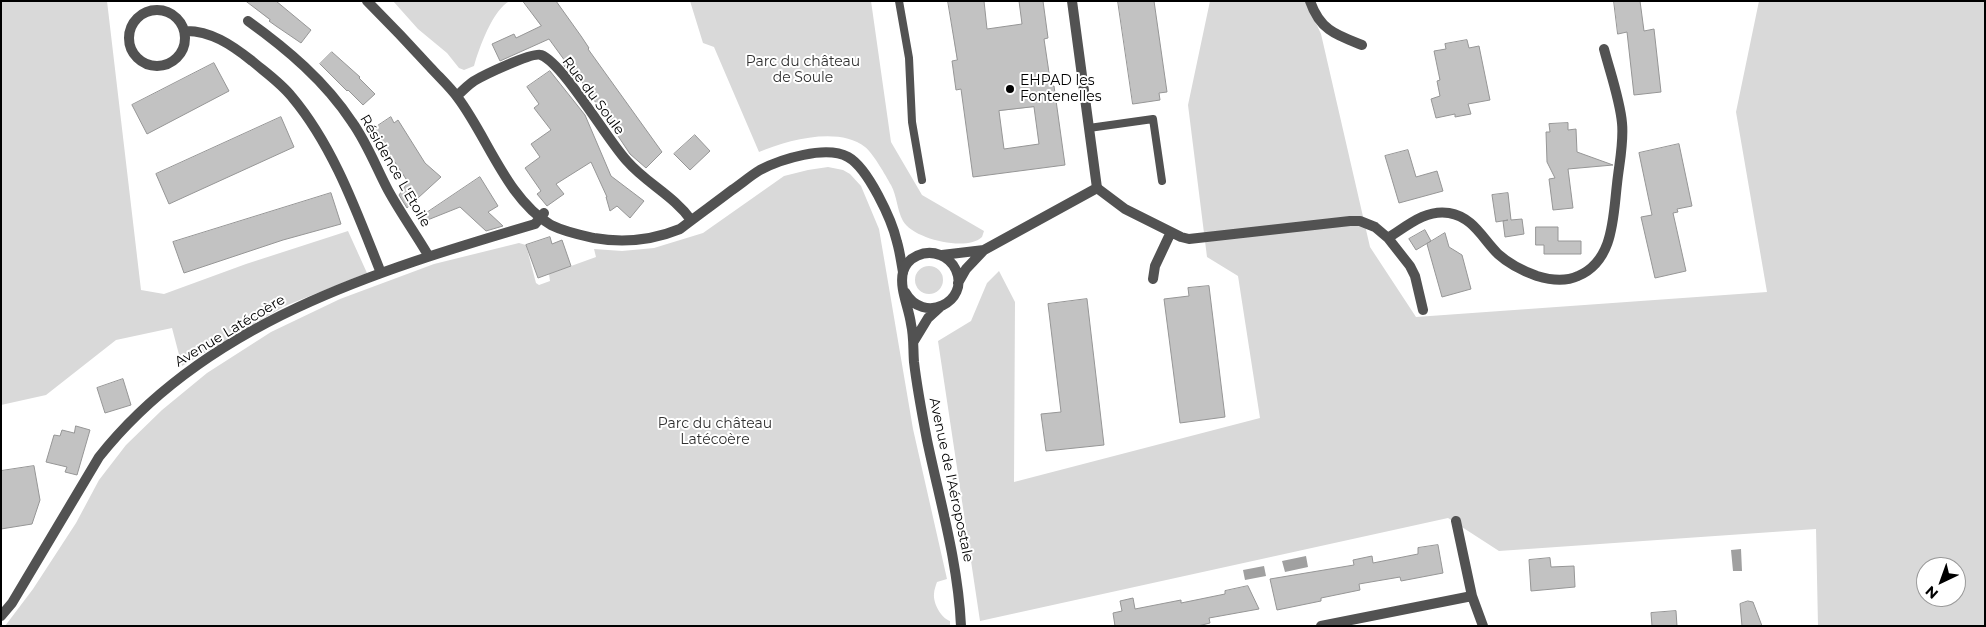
<!DOCTYPE html>
<html>
<head>
<meta charset="utf-8">
<style>
  body { margin:0 }
  #map { position:relative; width:1986px; height:627px; overflow:hidden; background:#fff; font-family:Montserrat,sans-serif }
  canvas { display:block }
  .frame { position:absolute; inset:0; border:2px solid #000; pointer-events:none }
  .north { position:absolute; left:1916px; top:557px; width:50px; height:50px; box-sizing:border-box; background:#fff; border:1px solid #999; border-radius:50%; rotate:222deg; font-size:14px; font-weight:700; line-height:20px; text-align:center; color:#000 }
  .north::after { content:''; display:block; margin:auto; width:18px; height:22px; background:#000; clip-path:polygon(50% 0,100% 100%,50% 72%,0 100%) }
</style>
</head>
<body>
<div id="map">
<canvas width="1986" height="627"></canvas>
<div class="frame"></div>
<div class="north">N</div>
</div>
<script>
const g = document.querySelector('canvas').getContext('2d');
g.lineJoin = 'round';
function fillPath(path, color) { g.fillStyle = color; g.fill(path, 'evenodd'); }
function trace(path, color, width, dash) { g.strokeStyle = color; g.lineWidth = width; g.lineCap = dash ? 'butt' : 'round'; g.setLineDash(dash || []); g.stroke(path); }
function drawText(font, color, halo, rows, align = 'center') {
  g.font = font + ' Montserrat,sans-serif'; g.lineWidth = 4; g.setLineDash([]); g.textBaseline = 'middle'; g.strokeStyle = halo; g.fillStyle = color; for (const [text, x, y, turn = 0] of rows) {
    g.save(); g.translate(x, y); g.rotate((+turn || 0) * Math.PI / 180); g.textAlign = isNaN(turn) ? turn : align; if (halo) g.strokeText(text, 0, 0); g.fillText(text, 0, 0); g.restore();
  }
}
const green = new Path2D(`
  M1 1H107L141 290 164 294 246 264 348 231 367 273 285 306 182 366 172 328 116 340 46 395 1 405Z
  M393 1H510C493 9 479 48 474 66L464 70 459 68 447 53 418 29Z
  M690 1H871L891 142 922 195 984 231 982 237C967 252 913 239 903 221 897 210 897 196 891 185 886 176 873 153 865 147 839 126 787 140 759 152L714 47 703 43Z
  M1210 1H1306L1321 34 1370 247 1416 317 1767 292 1736 112 1759 1H1985V626H1818L1816 529 1499 551 1448 518 980 621 938 341 971 321 987 283 999 271 1015 302 1014 482 1260 418 1238 276 1207 257 1188 105ZM1926 567H1956V597H1926Z
  M828 167 843 170 850 174 861 186 879 229 913 429 947 579 937 582C936 585 934 590 934 594 933 603 941 618 950 621V626H5L33 589 76 523 99 480 126 445 162 410 207 373 271 332 340 299 434 264 519 243 526 245 536 283 539 285 550 281 549 274 596 257 594 249 622 251 654 248 703 233 784 176 808 170Z
  M915 280a14 14 0 1 1 28 0a14 14 0 1 1-28 0Z`);
const water = new Path2D(`
  M1741 549 1742 571H1733L1731 550Z
  M1306 556 1308 567 1285 572 1282 561Z
  M1264 566 1266 576 1245 580 1243 570Z`);
const building = new Path2D(`
  M246 1H276L311 30 301 43 276 26 269 21 270 20Z
  M523 1H556L581 36 589 48 588 49 662 152 646 168 630 154 578 76 574 78 562 63 565 61 549 39 500 61 492 44 514 34 516 38 541 26Z
  M948 1H984L987 29 1022 24 1019 1H1043L1048 38 1044 39 1051 86H1054L1065 165 973 177 961 89 956 90 952 61 957 60ZM1034 107 1039 144 1004 149 999 111Z
  M1118 1H1154L1167 92 1159 93 1160 100 1133 104Z
  M1614 1H1640L1644 31 1654 29 1661 92 1634 95 1627 32 1618 34Z
  M1467 40 1469 48 1479 46 1490 100 1468 104 1471 114 1455 117V114L1436 118 1431 99 1440 96 1437 81 1440 80 1434 51 1446 49 1445 44Z
  M332 52 360 77 359 78 375 94 363 105 348 90 347 91 320 64Z
  M214 63 229 91 147 134 132 105Z
  M550 71 585 115 611 176 644 201 630 218 617 206 610 211 606 197H607L591 162 556 184 564 194 547 206 537 194 541 191 525 168 540 157 531 144 551 130 534 108 539 104 527 87Z
  M281 117 294 147 169 204 156 174Z
  M391 117 394 123 398 120 425 163 441 177 407 208 399 195 408 182 373 129Z
  M1568 123V130L1576 129 1577 152 1613 165 1568 169 1573 208 1553 210 1549 179 1555 178 1547 162 1546 132H1550L1549 124Z
  M695 135 710 151 690 170 674 154Z
  M1679 144 1692 206 1677 209 1678 212 1673 213 1686 271 1655 278 1641 217 1652 215 1639 153Z
  M1408 150 1416 177 1437 171 1443 191 1399 203 1385 156Z
  M480 177 498 206 488 212 503 226 486 231 460 207 425 221 422 216Z
  M331 193 341 224 283 240 184 273 173 242Z
  M1508 193 1511 220 1522 219 1524 234 1505 237 1503 221 1508 220 1496 222 1492 195Z
  M1536 227H1558V241H1581V254H1544V245H1536Z
  M1425 230 1431 241 1416 250 1409 239Z
  M1445 233 1449 247 1462 255 1471 289 1442 297 1427 244Z
  M550 237 552 244 562 240 571 266 538 278 526 245Z
  M1209 286 1225 417 1180 423 1164 299 1189 296 1188 288Z
  M1087 299 1104 445 1046 451 1041 414 1061 412 1048 304Z
  M123 379 131 405 105 413 97 388Z
  M76 426 90 430 77 475 65 472 67 467 46 462 54 435 60 436 62 430 74 433Z
  M34 466 40 500 32 524 1 529V471Z
  M1438 545 1443 573 1401 581 1400 577 1359 584 1360 590 1321 598V601L1277 610 1270 579 1354 565 1353 560 1372 556 1373 563 1418 554V548Z
  M1550 558 1551 567 1574 566 1575 587 1531 591 1529 560Z
  M1248 586 1259 609 1209 618 1210 623 1198 626H1115L1113 613 1122 611 1120 601 1133 598 1135 609 1181 600V603L1225 594V591Z
  M1748 601 1753 602 1762 626H1742L1740 604Z
  M1676 611 1677 626H1652L1651 613Z`);
const service = new Path2D(`
  M899 1 909 58 912 122 922 180
  M1089 128 1153 119 1162 181`);
const minor = new Path2D(`
  M367 1C389 23 410 45 430 67 439 77 450 87 458 98 488 138 507 199 551 225 565 232 580 235 594 238 623 243 653 240 680 229 697 216 715 203 732 190 741 184 750 176 760 170 781 159 826 145 848 157 868 168 892 220 897 242 900 252 901 262 903 272
  M1310 1C1320 30 1336 35 1362 45
  M129 38a28 28 0 1 1 56 0a28 28 0 1 1-56 0Z
  M248 21C287 49 325 81 352 122 367 143 376 167 388 190 400 212 415 233 428 255
  M184 31C210 30 232 45 252 61 265 72 281 83 292 97 334 147 357 213 381 273
  M457 96C462 91 468 85 474 81 484 75 532 52 541 55 564 64 607 140 627 161 646 183 674 196 691 220
  M1097 188 1125 209 1181 237 1189 239 1350 221H1360L1375 227 1388 238 1410 266 1415 276 1423 310
  M1388 238C1407 226 1426 209 1449 213 1473 217 1482 238 1498 254 1509 264 1523 271 1537 276 1550 280 1565 282 1578 276 1614 261 1613 217 1617 184 1619 164 1624 143 1622 123 1620 100 1610 72 1604 49
  M1153 279 1155 266 1171 232
  M1456 521 1472 596 1483 626
  M1 616 12 603 99 457C206 322 376 271 535 224L544 213
  M1321 626 1472 596`);
const tertiary = new Path2D(`
  M942 255 984 250 1097 188 1072 1
  M958 283 966 269 984 250
  M905 292C923 325 970 302 956 270 953 263 946 257 940 255 925 249 907 257 903 272 899 288 909 308 911 324 914 337 913 349 914 362 917 388 922 414 927 440 940 502 958 562 961 626
  M914 341 928 318 940 307`);
const markers = [
  [1010,89,5,"#000"]
];
const parkNames = [
  ["Parc du château",803,62],
  ["de Soule",803,78],
  ["Parc du château",715,424],
  ["Latécoère",715,440]
];
const poiNames = [
  ["EHPAD les",1020,81],
  ["Fontenelles",1020,97]
];
const streetNames = [
  ["Rue du Soule",593,96,53],
  ["Résidence L'Etoile",395,171,60],
  ["Avenue Latécoère",230,331,-31],
  ["Avenue de l'Aéropostale",951,480,78]
];
fillPath(green, '#d9d9d9');
fillPath(water, '#a0a0a0');
fillPath(building, '#c2c2c2');
trace(building, '#969696', 1);
trace(service, '#525252', 8);
trace(minor, '#525252', 10);
trace(tertiary, '#525252', 10);
for (const [x, y, r, color] of markers) { const dot = new Path2D(); dot.arc(x, y, r, 0, 2 * Math.PI); g.fillStyle = color; g.fill(dot); trace(dot, '#fff', 2); }
drawText('14px', '#303030', '#fff', parkNames);
drawText('14px', '#000', '#fff', poiNames, 'left');
drawText('14px', '#000', '#fff', streetNames);
</script>
</body>
</html>
